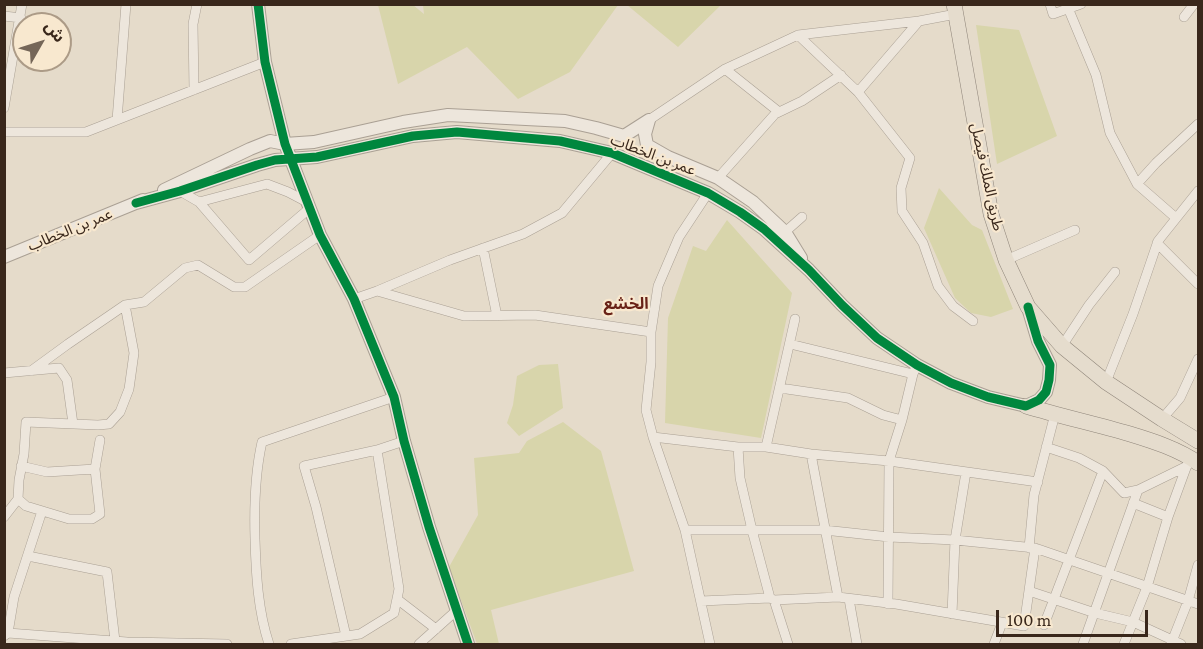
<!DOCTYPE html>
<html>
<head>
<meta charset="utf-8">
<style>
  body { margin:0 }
  #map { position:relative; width:1203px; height:649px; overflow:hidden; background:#e5dbca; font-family:"Crimson Pro","Noto Sans Arabic",serif }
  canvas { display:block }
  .frame { position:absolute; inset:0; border:6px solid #39271b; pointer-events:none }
  .north { position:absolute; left:12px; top:12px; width:60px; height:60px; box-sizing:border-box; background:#f8e8cf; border:2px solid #ac9b87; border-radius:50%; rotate:51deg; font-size:16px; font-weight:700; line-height:24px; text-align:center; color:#39271b }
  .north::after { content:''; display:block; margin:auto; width:21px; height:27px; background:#756658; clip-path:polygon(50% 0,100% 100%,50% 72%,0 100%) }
  .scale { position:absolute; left:996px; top:610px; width:152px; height:27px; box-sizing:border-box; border:3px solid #39271b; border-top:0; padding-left:8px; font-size:18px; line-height:21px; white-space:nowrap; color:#39271b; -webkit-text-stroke:4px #f8e8cf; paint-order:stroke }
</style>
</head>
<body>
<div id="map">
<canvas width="1203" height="649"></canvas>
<div class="frame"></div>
<div class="north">ش</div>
<div class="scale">100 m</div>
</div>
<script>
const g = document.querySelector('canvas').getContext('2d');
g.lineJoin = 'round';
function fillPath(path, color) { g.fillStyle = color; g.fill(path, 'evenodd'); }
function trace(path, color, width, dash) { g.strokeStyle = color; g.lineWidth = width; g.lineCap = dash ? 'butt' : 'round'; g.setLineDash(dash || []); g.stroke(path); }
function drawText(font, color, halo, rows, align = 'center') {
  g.font = font + ' "Crimson Pro","Noto Sans Arabic",serif'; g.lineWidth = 4.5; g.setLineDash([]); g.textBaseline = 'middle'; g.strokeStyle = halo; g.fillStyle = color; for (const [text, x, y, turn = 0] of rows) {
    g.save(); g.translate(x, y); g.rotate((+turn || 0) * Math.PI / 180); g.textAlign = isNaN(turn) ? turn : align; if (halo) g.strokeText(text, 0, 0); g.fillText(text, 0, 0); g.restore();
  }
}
const green = new Path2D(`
  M378 5H413L424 14 423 5H618L570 72 518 99 467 47 398 84Z
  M627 5 721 4V5L678 47Z
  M976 25 1019 30 1057 136 997 164Z
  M939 188 972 225 982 230 1013 309 991 317 971 313 955 298 924 228Z
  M727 220 792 293 761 438 665 423 668 318 693 246 706 251Z
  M558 364 563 408 519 436 507 423 513 405 517 376 539 365Z
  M563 422 601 451 634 571 491 610 499 644H477L449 567 478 515 474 458 519 453 527 441Z`);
const minor = new Path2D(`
  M1050 4 1053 14 1081 4
  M1068 8 1096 75 1110 133 1137 184 1176 218
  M4 16 21 18
  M1184 17 1194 4
  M798 35 858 92 910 158 901 188 902 211 923 243 938 286 953 306 973 321
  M725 69 779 112
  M194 90 193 24 197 4
  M858 92 919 21
  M4 108 22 4
  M117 120 126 4
  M649 120 725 69 798 35 919 21 956 14
  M4 132H86L265 62
  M718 178 775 114 802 101 841 75
  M1137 184 1156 163 1198 124
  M180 191 199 202 267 184 288 192 307 202
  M708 193 679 237 658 286 651 332V362L646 410 653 437 685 530 710 644
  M199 202 249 260 310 208
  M785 232 802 217
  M1157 243 1198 284
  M483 248 497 316
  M1006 260 1075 230
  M377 291 464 316 535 315 651 332
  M354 299 377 291 450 260 523 234 562 213 612 153
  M790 344 913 374
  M1062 346 1089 305 1115 272
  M31 371 68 344 125 305 144 302 185 268 198 265 234 287H245L320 235
  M4 373 59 368 67 380 73 424
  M1106 382 1133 314 1158 241 1198 191
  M780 388 848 398 883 415 902 420
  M1162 419 1180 398 1198 359
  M653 437 738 447H766L811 454 889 461 1038 482
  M738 447 740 478 752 530 770 598
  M766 447 795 319
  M1046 447 1079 458 1103 471 1124 493 1138 490 1187 466
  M811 454 838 597
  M21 466 47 472 95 469
  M18 499 26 506 69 519H92L100 514 95 469 100 440
  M1133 503 1168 517
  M4 517 18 499 19 480 24 454 26 422 98 425 109 424 120 412 129 389 134 353 125 305
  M685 530H824L889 537 955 540 1035 548 1198 604
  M1029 548 1034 495 1055 414
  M28 556 107 572 115 641
  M1029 591 1095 613 1133 622 1181 644
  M397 599 436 629
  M849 599 857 644
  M774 600 788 644
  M701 601 770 598 774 600 838 597 896 604 1024 626 1035 548
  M888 604 889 461 902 420 913 374 917 365
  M952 614 955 540 966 472
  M1044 625 1103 471
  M8 633 127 642
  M4 636 8 633 14 597 42 511
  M346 636 316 507 304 466 377 450 404 441
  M125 644 127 642 227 644
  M269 644C258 611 256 574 255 539 254 506 255 473 262 442L394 397
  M291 644 360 634 394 613 399 589 377 450
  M419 644 457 610
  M994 644 1002 623
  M1083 644 1138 490
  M1124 644 1147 587 1168 517 1190 457
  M1171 644 1188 601 1198 565`);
const tertiary = new Path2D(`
  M258 4 265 62 285 144 320 235 354 299 394 397 404 441 429 527 468 644
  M649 120 645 134 647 145 668 157 718 178 753 202 785 232 801 258
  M164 190 250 149 270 141 285 144 314 142 403 122 448 115 565 121 596 128 624 136 649 120
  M136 203 180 191 257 165 275 160 317 157 413 136 457 132 560 141 612 153 708 193 740 212 764 229 809 270 842 305 877 338 917 365 951 383 988 397 1026 406 1039 400 1046 392 1049 380 1050 365 1038 341 1029 311
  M4 257 143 200`);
const primary = new Path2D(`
  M954 4 991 214 1006 260 1028 307 1062 346 1106 382 1162 419 1198 441
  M1026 406C1060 416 1095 424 1130 434 1153 441 1178 449 1198 463`);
const cycleway = new Path2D(`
  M258 4 265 62 285 144 320 235 354 299 394 397 404 441 429 527 468 644
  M136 203 180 191 257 165 275 160 317 157 413 136 457 132 560 141 612 153 708 193 740 212 764 229 809 270 842 305 877 338 917 365 951 383 988 397 1026 406 1039 400 1046 392 1049 380 1050 365 1038 341 1028 307`);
const streetNames = [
  ["عمر بن الخطاب",653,155,21],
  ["طريق الملك فيصل",987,177,78],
  ["عمر بن الخطاب",70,230,-22]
];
const neighbourhoodNames = [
  ["الخشع",626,304]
];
fillPath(green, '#d8d5ab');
trace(minor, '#aaa094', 10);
trace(tertiary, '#aaa094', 14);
trace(primary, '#8f857a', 16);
trace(minor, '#ede6dc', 9);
trace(tertiary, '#ede6dc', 12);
trace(primary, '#e5dccd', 15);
trace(cycleway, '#00873e', 9);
drawText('15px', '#39271b', '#f8e8cf', streetNames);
drawText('bold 16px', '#692217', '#f8e8cf', neighbourhoodNames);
</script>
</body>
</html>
